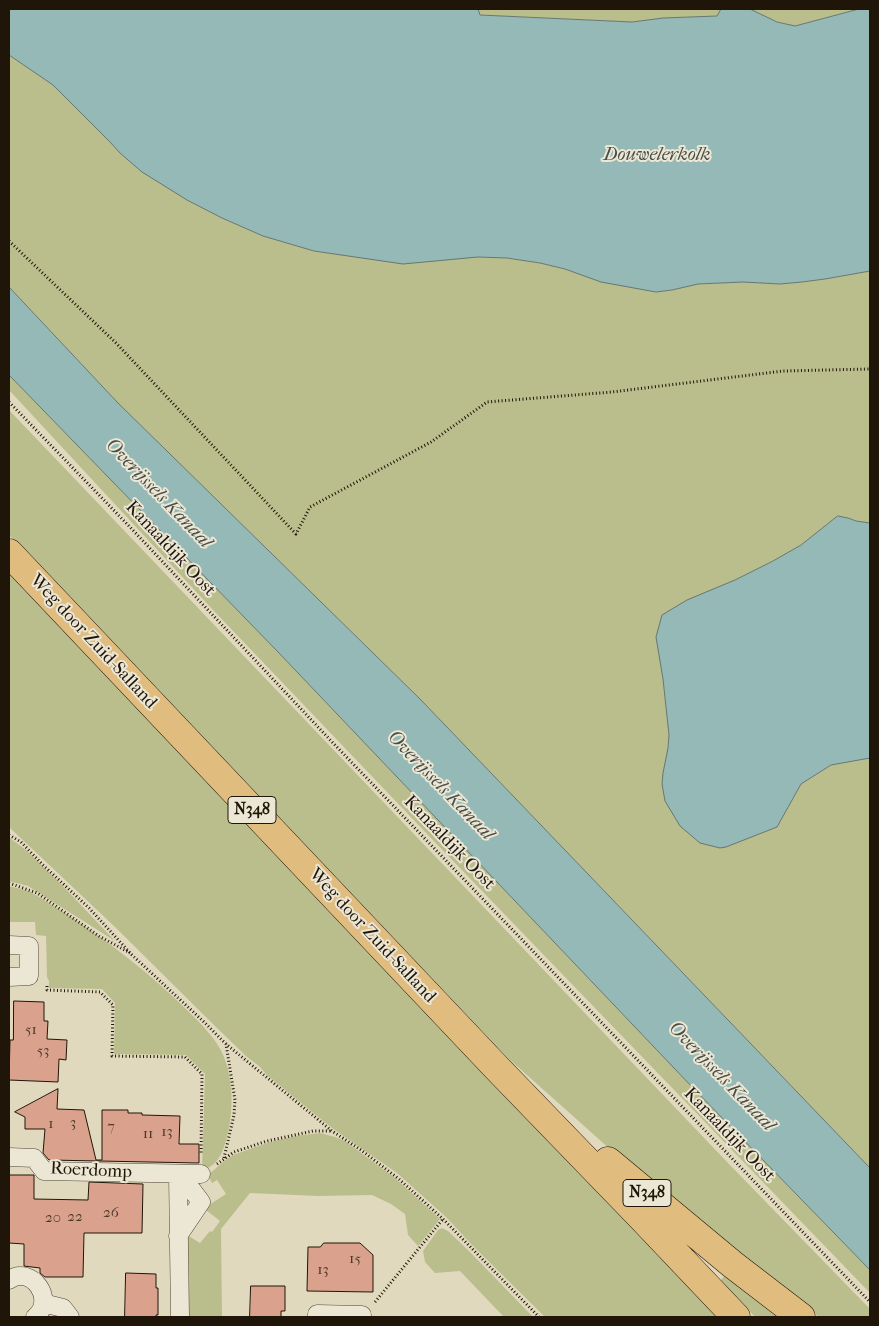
<!DOCTYPE html>
<html>
<head>
<meta charset="utf-8">
<style>
  body { margin:0 }
  #map { position:relative; width:879px; height:1326px; overflow:hidden; background:#e1d9be; font-family:"IM FELL French Canon",serif }
  canvas { display:block }
  .frame { position:absolute; inset:0; border:10px solid #1f1509; pointer-events:none }
</style>
</head>
<body>
<div id="map">
<canvas width="879" height="1326"></canvas>
<div class="frame"></div>
</div>
<script>
const g = document.querySelector('canvas').getContext('2d');
g.lineJoin = 'round';
function fillPath(path, color) { g.fillStyle = color; g.fill(path, 'evenodd'); }
function trace(path, color, width, dash) { g.strokeStyle = color; g.lineWidth = width; g.lineCap = dash ? 'butt' : 'round'; g.setLineDash(dash || []); g.stroke(path); }
function drawText(font, color, halo, rows, align = 'center') {
  g.font = font + ' "IM FELL French Canon",serif'; g.lineWidth = 4; g.setLineDash([]); g.textBaseline = 'middle'; g.strokeStyle = halo; g.fillStyle = color; for (const [text, x, y, turn = 0] of rows) {
    g.save(); g.translate(x, y); g.rotate((+turn || 0) * Math.PI / 180); g.textAlign = isNaN(turn) ? turn : align; if (halo) g.strokeText(text, 0, 0); g.fillText(text, 0, 0); g.restore();
  }
}
const green = new Path2D(`
  M478 9H721L718 16 663 18 632 22 480 15Z
  M750 9H859L795 26 777 22Z
  M9 55 53 85 110 142 120 153 187 200 222 218 263 236 314 251 507 258 540 263 656 292 672 290 698 284 743 282 780 284 802 282 825 279 870 271V523L856 521 848 518 773 561 735 580 663 679 669 735 668 748 777 827 801 784 831 765 870 758V1168L421 700 118 403 9 287Z
  M9 375 279 653 693 1088 870 1270V1293L428 835 213 610 9 390Z
  M9 410 729 1164 870 1309V1317H819L730 1249 620 1158 509 1059 9 535Z
  M9 574 719 1317H545L471 1244 446 1217 397 1173 332 1128 268 1076 259 1066 247 1057 217 1028 114 926 9 827Z
  M10 838 26 850 62 885 115 941 28 886 9 881V839Z
  M9 886 29 891 39 897C49 903 58 909 68 915 110 943 151 974 187 1010 201 1024 216 1038 224 1057 233 1080 233 1105 229 1128 225 1145 221 1166 202 1170L205 1074 186 1055 114 1054 115 1003 102 989 49 988V981L47 977 46 936 36 935 35 922H9Z
  M320 1133 335 1137 345 1141 394 1177 440 1219 418 1246 408 1235 405 1214 391 1204 372 1195 318 1196 250 1193 221 1229 222 1317H186L187 1235 200 1243 210 1231 212 1232 220 1221 206 1210V1207L226 1194 217 1180 212 1183 208 1175 223 1162 233 1155 270 1142 296 1136Z
  M442 1228 448 1231 468 1250 533 1317H504L460 1271 435 1273 425 1262 423 1251 438 1230Z
  M730 1269 784 1317H755L720 1281Z`);
const water = new Path2D(`
  M9 9H478L480 15 632 22 663 18 717 16 721 9H750L777 22 795 26 859 9H870V271L825 279 802 282 780 284 743 282 698 284 672 290 656 292 601 282 565 269 540 263 507 258 478 257 403 264 314 251 263 236 222 218 187 200 142 172 120 153 110 142 53 85 9 55Z
  M9 287 118 403 421 700 870 1168V1270L693 1088 279 653 9 375Z
  M838 516 848 518 856 521 870 523V758L831 765 801 784 777 827 726 847 720 848 700 843 680 826 665 801 662 784 663 773 668 748 669 735 663 679 656 637 662 615 687 600 735 580 773 561 801 545Z`);
const building = new Path2D(`
  M14 1001 44 1002V1021H48L47 1039 67 1040 66 1060 59 1059 58 1082 9 1080 10 1040H13Z
  M58 1089 57 1109 84 1110 96 1160H102V1110H128V1113H142V1115L180 1116 179 1144H199V1163L49 1160 43 1153 45 1129H25V1117L15 1112Z
  M9 1175H34V1199L88 1200 89 1182 143 1184 142 1233H84L83 1277H45L40 1273V1268L24 1266V1244L9 1243Z
  M324 1243H360L373 1255V1292L307 1291 308 1247H320Z
  M126 1273 156 1274V1288H158V1315H156V1317H125Z
  M251 1286H285V1311H281V1317H250Z`);
const path = new Path2D(`
  M9 241 116 343 296 534 310 507 431 442 487 402 612 392 783 371 870 369
  M9 402 129 526 334 744 870 1302
  M9 835 21 842 43 865 89 908 132 955 203 1021 226 1044 332 1131 361 1150 399 1179 443 1219 539 1317
  M9 883 37 893 99 936 130 953
  M47 986V990L100 992 113 1005 112 1056 185 1057 202 1074 201 1154
  M224 1158 234 1115 235 1100 226 1044
  M217 1164 234 1152 267 1141 313 1131H332
  M375 1302 443 1219`);
const minor = new Path2D(`
  M9 945 29 946V976L9 977
  M9 1157 34 1158 44 1171 201 1174
  M178 1174 180 1317
  M178 1236 201 1202 180 1174
  M9 1280C31 1264 57 1300 35 1317
  M43 1303 63 1308 70 1317
  M317 1317V1314L362 1315V1317`);
const primary = new Path2D(`
  M9 553 496 1067 642 1218 736 1317
  M608 1161 732 1264 801 1317`);
const numberNames = [
  ["51",31,1030],
  ["53",43,1051],
  ["3",73,1123],
  ["1",51,1124],
  ["7",111,1127],
  ["13",167,1132],
  ["11",148,1134],
  ["26",111,1213],
  ["22",75,1217],
  ["20",53,1218],
  ["15",355,1259],
  ["13",323,1270]
];
const shields = [
  [252,810,48],
  [647,1193,48]
];
const shieldNames = [
  ["N348",252,810],
  ["N348",647,1193]
];
const streetNames = [
  ["Kanaaldijk Oost",170,549,47],
  ["Weg door Zuid-Salland",93,642,47],
  ["Kanaaldijk Oost",449,843,46],
  ["Weg door Zuid-Salland",372,936,47],
  ["Kanaaldijk Oost",729,1135,46],
  ["Roerdomp",91,1171,3]
];
const waterNames = [
  ["Douwelerkolk",657,155],
  ["Overijssels Kanaal",158,494,46],
  ["Overijssels Kanaal",440,786,46],
  ["Overijssels Kanaal",721,1077,46]
];
fillPath(green, '#babd8c');
fillPath(water, '#95b9b7');
trace(water, '#667771', 1);
fillPath(building, '#daa28d');
trace(building, '#1f1509', 1);
trace(minor, '#504636', 19);
trace(primary, '#1f1509', 29);
trace(path, '#1f1509', 3, [1, 2.5]);
trace(minor, '#ece6d5', 18);
trace(primary, '#e0bc7f', 28);
drawText('15px', '#4e382a', null, numberNames);
for (const [x, y, w] of shields) { const box = new Path2D(); box.roundRect(x - w / 2, y - 13.5, w, 27, 4); g.fillStyle = '#ece6d5'; g.fill(box); trace(box, '#1f1509', 1); }
drawText('bold 16px', '#1f1509', null, shieldNames);
drawText('18px', '#1f1509', '#ece6d5', streetNames);
drawText('italic 19px', '#484e46', '#ece6d5', waterNames);
</script>
</body>
</html>
